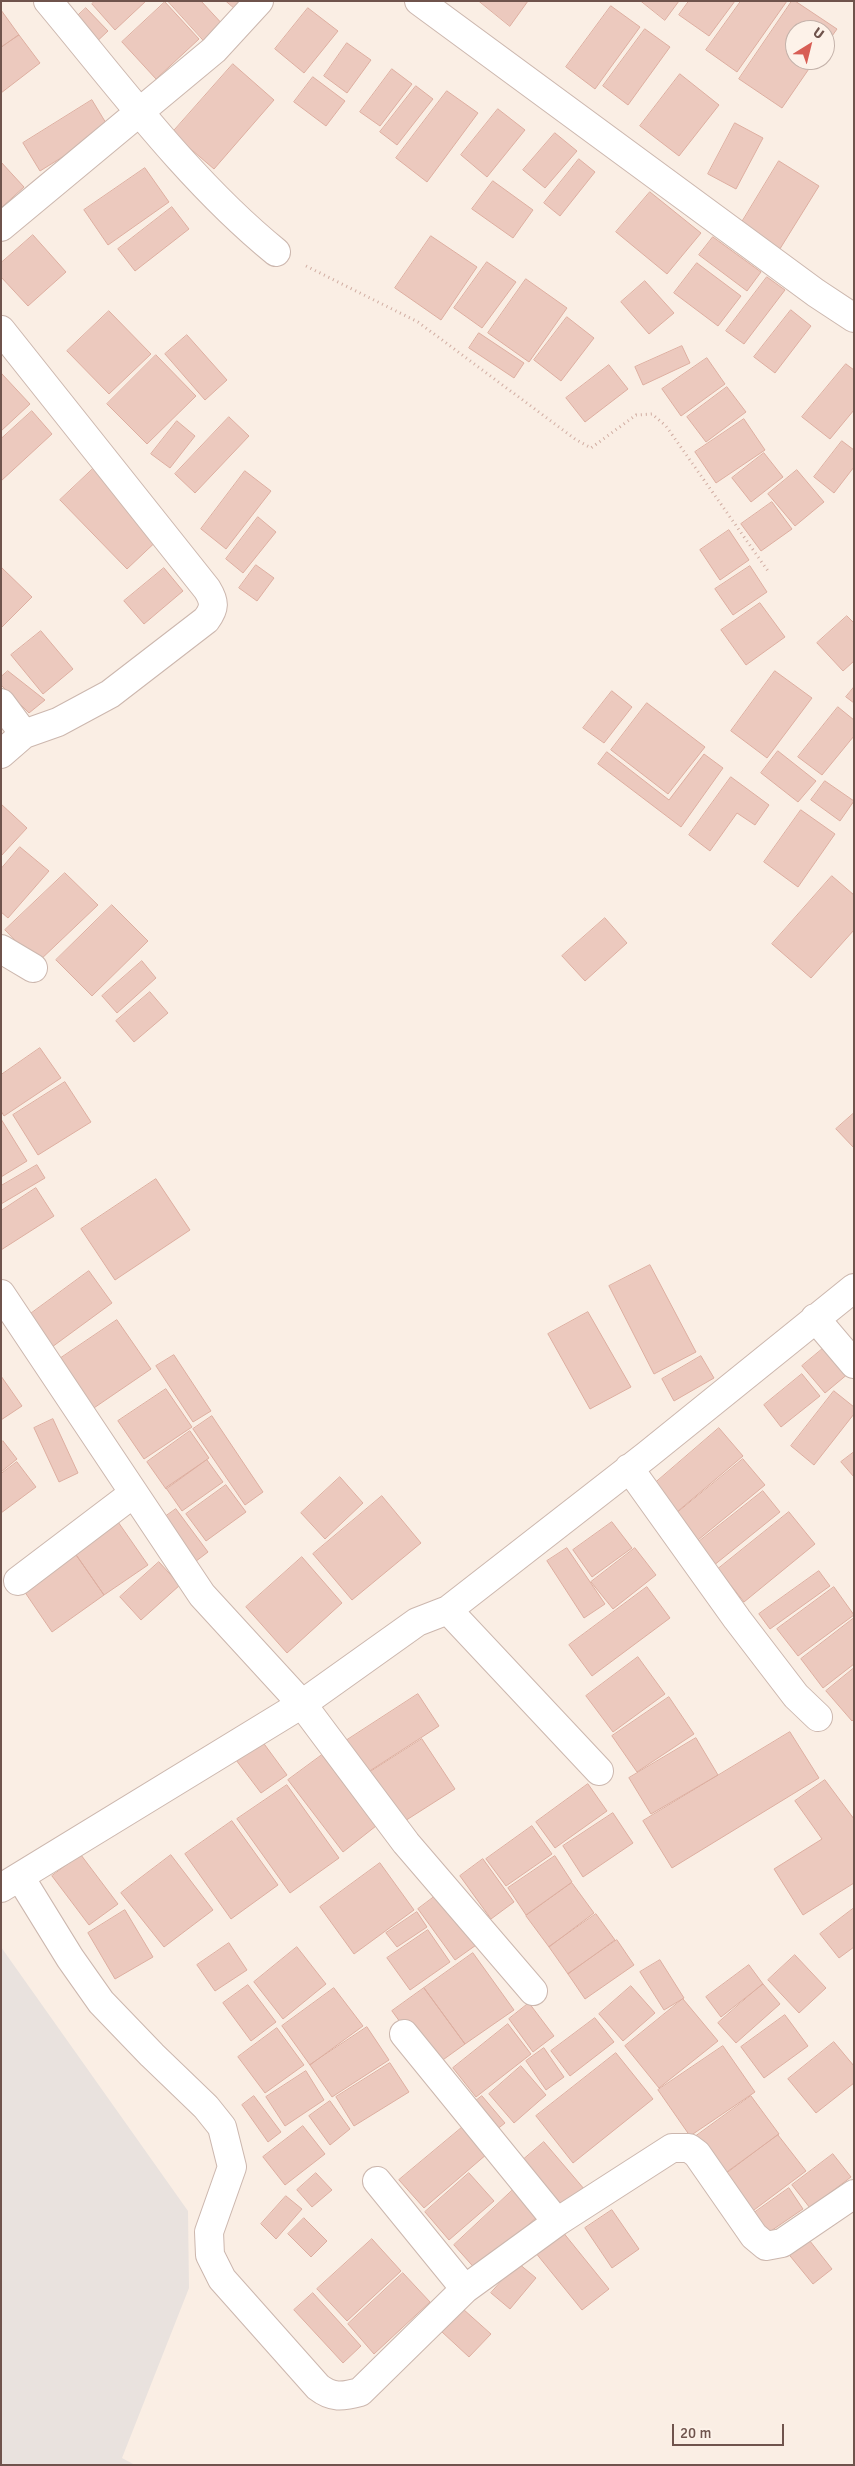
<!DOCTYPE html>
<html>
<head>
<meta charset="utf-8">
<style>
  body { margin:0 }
  #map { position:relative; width:855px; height:2466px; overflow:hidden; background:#faeee4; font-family:Signika,sans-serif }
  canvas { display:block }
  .frame { position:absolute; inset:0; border:2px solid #6f534c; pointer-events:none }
  .north { position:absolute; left:785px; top:20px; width:50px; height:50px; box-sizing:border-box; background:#fdf2e9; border:1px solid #c4b2aa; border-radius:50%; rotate:36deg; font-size:14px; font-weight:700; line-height:20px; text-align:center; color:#6f534c }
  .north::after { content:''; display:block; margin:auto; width:18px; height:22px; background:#d85e55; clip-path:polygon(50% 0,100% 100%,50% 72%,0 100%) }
  .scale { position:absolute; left:672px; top:2424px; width:112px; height:22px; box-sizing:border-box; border:2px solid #6f534c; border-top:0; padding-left:6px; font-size:15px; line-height:18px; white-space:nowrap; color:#6f534c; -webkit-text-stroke:4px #fdf2e9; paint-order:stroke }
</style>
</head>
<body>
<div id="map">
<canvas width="855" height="2466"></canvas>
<div class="frame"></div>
<div class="north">U</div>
<div class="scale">20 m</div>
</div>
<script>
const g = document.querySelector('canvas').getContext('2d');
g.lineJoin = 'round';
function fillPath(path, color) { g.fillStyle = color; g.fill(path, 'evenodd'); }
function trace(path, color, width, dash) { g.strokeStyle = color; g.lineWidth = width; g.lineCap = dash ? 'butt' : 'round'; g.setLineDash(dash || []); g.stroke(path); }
const industrial = new Path2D(`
  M1 1947 188 2211 189 2288 122 2458 135 2465H1Z`);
const building = new Path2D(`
  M95 1H146L115 30 92 4Z
  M168 1H201L225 27 207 44Z
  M226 1H245L238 11Z
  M479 1H528L510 26Z
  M641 1H679L665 20Z
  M689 1H735L709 36 679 15Z
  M741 1H787L737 72 706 50Z
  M792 1H795L837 29 825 46V30H795V60H815L782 108 739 79Z
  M165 2 199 39 156 79 122 42Z
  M611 6 640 27 595 89 566 67Z
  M86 8 108 31 92 46 70 23Z
  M308 8 338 31 304 73 275 49Z
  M1 10 19 35 1 47Z
  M645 29 670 47 628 105 603 86Z
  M19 35 40 63 1 93V48Z
  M347 43 371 60 347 93 324 76Z
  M233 64 274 100 214 169 172 133Z
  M392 69 412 84 380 126 360 112Z
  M680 74 719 105 679 156 640 126Z
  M313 77 345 101 326 126 294 102Z
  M416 86 433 99 397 145 380 132Z
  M447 91 478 113 427 182 396 158Z
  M92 100 109 128 40 171 23 143Z
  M498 109 525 130 487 177 461 155Z
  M735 123 763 138 736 189 708 174Z
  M555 133 577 151 545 188 523 170Z
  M579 159 595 172 560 216 544 203Z
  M779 161 819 186 778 252 739 227Z
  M1 162 24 187 1 208Z
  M145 168 169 202 108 245 84 210Z
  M493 181 533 210 513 238 472 209Z
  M650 192 701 233 667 274 616 232Z
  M172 207 189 229 135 271 118 249Z
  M33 235 66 272 28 306 1 277V263Z
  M431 236 477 267 441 320 395 288Z
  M713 237 761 272 747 291 699 255Z
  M487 262 516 282 482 328 454 308Z
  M697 263 741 296 718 326 674 293Z
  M767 277 785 290 744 344 726 331Z
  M526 279 567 308 529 362 488 333Z
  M645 281 674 313 649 334 621 302Z
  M791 310 811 326 775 373 754 357Z
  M109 311 151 354 109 394 67 351Z
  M567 317 594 338 561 381 534 360Z
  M479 333 524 363 514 378 469 348Z
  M187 335 227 380 205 400 165 354Z
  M682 346 690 363 643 385 635 367Z
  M156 355 196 396 147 444 107 404Z
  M707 358 725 384 681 416 662 389Z
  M846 364 854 370V410L830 439 802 417Z
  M609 365 628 389 585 422 566 398Z
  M2 374 30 404 1 431V375Z
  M727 387 746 412 706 442 687 417Z
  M32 411 52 434 1 481V439Z
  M229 417 249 436 195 493 175 474Z
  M744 419 765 450 716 483 695 452Z
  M177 421 195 436 170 468 151 454Z
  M842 441 854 450V467L834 493 814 477Z
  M764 453 783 477 751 502 732 478Z
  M96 466 163 535 127 569 60 500Z
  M797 470 824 502 795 526 768 494Z
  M245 471 271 491 226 549 201 529Z
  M772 502 792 529 761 551 741 524Z
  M258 517 276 532 243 573 226 559Z
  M729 530 749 560 720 580 700 550Z
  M256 565 274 578 257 601 239 588Z
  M750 566 767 592 733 615 715 589Z
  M2 568 32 597 1 628V569Z
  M164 568 183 591 144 624 124 601Z
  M760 603 785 637 746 665 721 630Z
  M847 616 854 623V661L843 671 817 643Z
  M41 631 73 669 43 694 11 655Z
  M8 671 45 700 29 713 1 685V677Z
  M775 671 812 698 767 758 731 731Z
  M854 687V703L846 697Z
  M612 691 632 707 604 743 583 728Z
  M647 703 705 747 668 794 611 750Z
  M838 707 854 720V736L822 775 798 757Z
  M778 751 816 781 798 802 761 773Z
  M607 752 669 800 704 754 723 768 681 827 598 764Z
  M731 777 769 805 755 825 737 813 710 851 689 835Z
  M825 781 854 801 840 821 811 800Z
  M1 804 27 828 1 856Z
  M801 810 835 834 798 887 764 862Z
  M20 847 49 871 8 918 1 912V869Z
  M65 873 98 905 37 963 5 930Z
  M832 876 854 895V930L811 978 772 944Z
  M112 905 148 941 92 996 56 960Z
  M605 918 627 943 585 981 562 956Z
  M142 961 156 978 117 1013 102 996Z
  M150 992 168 1013 134 1042 116 1021Z
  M40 1048 61 1078 4 1116 1 1111V1075Z
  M65 1082 91 1122 38 1155 13 1115Z
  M854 1113V1148L836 1129Z
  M1 1119 27 1161 1 1177Z
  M37 1165 45 1178 1 1204V1186Z
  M156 1179 190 1230 115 1280 81 1229Z
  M36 1188 54 1216 1 1250V1211Z
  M650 1265 696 1352 654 1374 609 1286Z
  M89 1271 112 1303 52 1347 29 1315Z
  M588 1312 631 1387 590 1409 548 1334Z
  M117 1320 151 1369 88 1412 55 1362Z
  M826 1346 849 1373 825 1393 802 1366Z
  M174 1355 211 1411 193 1422 156 1366Z
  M701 1356 714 1378 674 1401 662 1379Z
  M802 1374 820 1396 781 1427 764 1405Z
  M1 1376 22 1406 1 1420Z
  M166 1389 192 1427 144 1459 118 1421Z
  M834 1391 854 1407V1414L814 1465 791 1446Z
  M212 1416 263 1492 245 1505 193 1429Z
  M53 1419 78 1473 59 1482 34 1428Z
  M719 1428 743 1456 677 1512 654 1484Z
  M190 1431 209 1458 166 1489 147 1462Z
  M3 1441 17 1459 1 1472V1443Z
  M854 1452V1477L841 1462Z
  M743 1459 765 1485 698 1540 676 1514Z
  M207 1460 223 1482 182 1511 166 1488Z
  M17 1462 36 1487 1 1513V1474Z
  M340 1477 363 1503 325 1539 301 1513Z
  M226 1485 246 1512 206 1541 186 1514Z
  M763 1491 780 1512 713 1566 696 1544Z
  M382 1496 421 1543 352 1600 313 1554Z
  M176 1509 208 1552 187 1568 155 1524Z
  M789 1512 815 1544 744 1602 718 1569Z
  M116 1519 148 1565 104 1595 72 1549Z
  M612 1522 632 1548 592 1577 573 1550Z
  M567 1548 605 1604 584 1618 547 1561Z
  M635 1548 656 1575 613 1609 591 1582Z
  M72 1549 104 1595 52 1632 20 1585Z
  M302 1557 342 1603 287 1653 246 1607Z
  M159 1562 180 1585 141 1620 120 1597Z
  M819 1571 830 1586 770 1629 759 1614Z
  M647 1587 670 1618 592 1676 569 1645Z
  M834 1587 854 1615 798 1656 777 1629Z
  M854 1618V1664L823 1688 801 1659Z
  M638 1657 665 1694 613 1732 586 1696Z
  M854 1668V1719L852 1721 826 1691Z
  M418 1694 439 1726 362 1776 341 1744Z
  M669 1697 694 1734 637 1772 612 1736Z
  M790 1732 819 1778 672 1868 643 1821Z
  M696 1738 718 1775 651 1814 629 1778Z
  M422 1739 455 1789 397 1826 364 1776Z
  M262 1741 287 1775 261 1793 236 1760Z
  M322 1755 376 1826 343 1852 288 1780Z
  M825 1780 854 1819V1883L803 1915 774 1869 822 1839 795 1801Z
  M588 1784 607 1811 555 1848 536 1822Z
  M287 1785 339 1858 290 1893 237 1819Z
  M613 1813 633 1843 583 1877 563 1846Z
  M232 1821 278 1885 231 1919 185 1854Z
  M532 1826 552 1854 506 1886 486 1859Z
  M81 1855 118 1904 89 1925 52 1876Z
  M171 1855 213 1910 164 1947 121 1893Z
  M555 1856 572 1882 526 1915 508 1888Z
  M483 1859 514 1902 491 1919 460 1876Z
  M380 1863 414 1910 354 1954 320 1907Z
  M572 1883 594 1913 549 1947 526 1916Z
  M442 1891 479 1943 455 1960 418 1909Z
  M854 1908V1947L839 1958 820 1934Z
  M125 1910 153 1957 115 1979 88 1933Z
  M417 1912 427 1927 397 1947 386 1933Z
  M596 1914 615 1940 568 1974 549 1947Z
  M428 1930 450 1962 410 1990 387 1958Z
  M617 1940 634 1965 585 1999 568 1974Z
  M229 1943 247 1970 215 1991 197 1965Z
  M297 1947 326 1984 283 2019 254 1982Z
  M473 1953 514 2010 465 2044 424 1988Z
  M795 1955 826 1988 799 2013 768 1980Z
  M660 1960 684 1998 664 2010 640 1972Z
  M749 1965 763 1984 721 2017 706 1997Z
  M763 1984 780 2004 736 2043 718 2023Z
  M248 1985 276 2022 251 2041 223 2003Z
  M631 1986 655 2013 623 2041 599 2014Z
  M334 1988 363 2026 310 2065 282 2026Z
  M424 1988 465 2044 433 2067 392 2011Z
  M683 1999 718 2041 659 2088 625 2046Z
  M529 2003 554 2036 533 2052 509 2019Z
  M785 2015 808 2046 764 2078 741 2047Z
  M595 2018 614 2042 570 2076 551 2051Z
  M508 2024 531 2054 476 2097 453 2068Z
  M367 2027 389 2060 332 2097 310 2065Z
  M277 2028 304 2065 265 2093 238 2057Z
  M834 2042 854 2066V2083L816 2113 788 2079Z
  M723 2046 755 2092 690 2136 658 2090Z
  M544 2048 564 2077 546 2090 526 2061Z
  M616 2053 653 2099 573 2163 536 2116Z
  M390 2063 409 2092 354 2126 336 2097Z
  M521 2066 546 2095 514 2123 489 2094Z
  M306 2071 324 2100 285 2126 266 2097Z
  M254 2096 281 2132 268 2142 242 2105Z
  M482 2096 505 2123 491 2134 468 2107Z
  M751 2096 779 2134 720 2177 692 2139Z
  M330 2101 350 2129 330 2145 309 2116Z
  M471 2120 494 2148 424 2208 399 2180Z
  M303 2126 325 2154 285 2185 263 2157Z
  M778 2135 806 2171 746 2216 718 2180Z
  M544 2142 585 2190 557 2213 517 2165Z
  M833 2154 851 2177 810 2208 792 2185Z
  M316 2173 332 2190 312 2207 297 2190Z
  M469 2173 494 2201 449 2240 425 2212Z
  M515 2188 540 2214 478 2272 454 2245Z
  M789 2188 803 2209 765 2235 751 2215Z
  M286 2196 302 2209 276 2239 261 2224Z
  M612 2210 639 2249 612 2268 585 2228Z
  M304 2218 327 2241 311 2257 288 2234Z
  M562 2231 609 2289 582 2310 535 2252Z
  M806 2236 832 2269 813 2284 786 2251Z
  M372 2239 401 2271 347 2321 317 2289Z
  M518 2263 536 2278 510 2309 491 2293Z
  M403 2273 430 2302 374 2354 348 2324Z
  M313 2293 361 2346 343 2363 294 2310Z
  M463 2309 491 2334 469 2357 442 2332Z`);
const path = new Path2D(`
  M306 266 418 322 575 439 591 448 636 415 652 414 666 426 768 571`);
const minor = new Path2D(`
  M48 1C119 86 190 182 276 252
  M419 1 816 293 854 318
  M1 227 214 50 259 1
  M1 330 207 589C215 602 215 608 206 620L110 694 58 722 24 734 1 754
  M1 703 24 734
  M1 949 33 968
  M1 1294 202 1595 302 1704 406 1843 533 1991
  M815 1318 854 1364
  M629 1468 737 1619 796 1696 818 1717
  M18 1581 134 1493
  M448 1610 599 1771
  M20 1877 70 1958 101 2002 152 2055 206 2107 222 2127 232 2167 209 2232 210 2255 222 2279 318 2387C332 2398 342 2397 360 2392L465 2289 557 2222 672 2148H689L697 2154 754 2236 766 2246 782 2243 854 2194
  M1 1888 302 1704 417 1622 448 1610 647 1455 854 1288
  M404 2034 557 2222
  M377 2181 465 2289`);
fillPath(industrial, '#e9e2de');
fillPath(building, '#ecc9be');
trace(building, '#ddaea0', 1);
trace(minor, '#ccb7ae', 30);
trace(path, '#d1ada2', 3, [1, 4]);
trace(minor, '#fff', 28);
</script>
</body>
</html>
